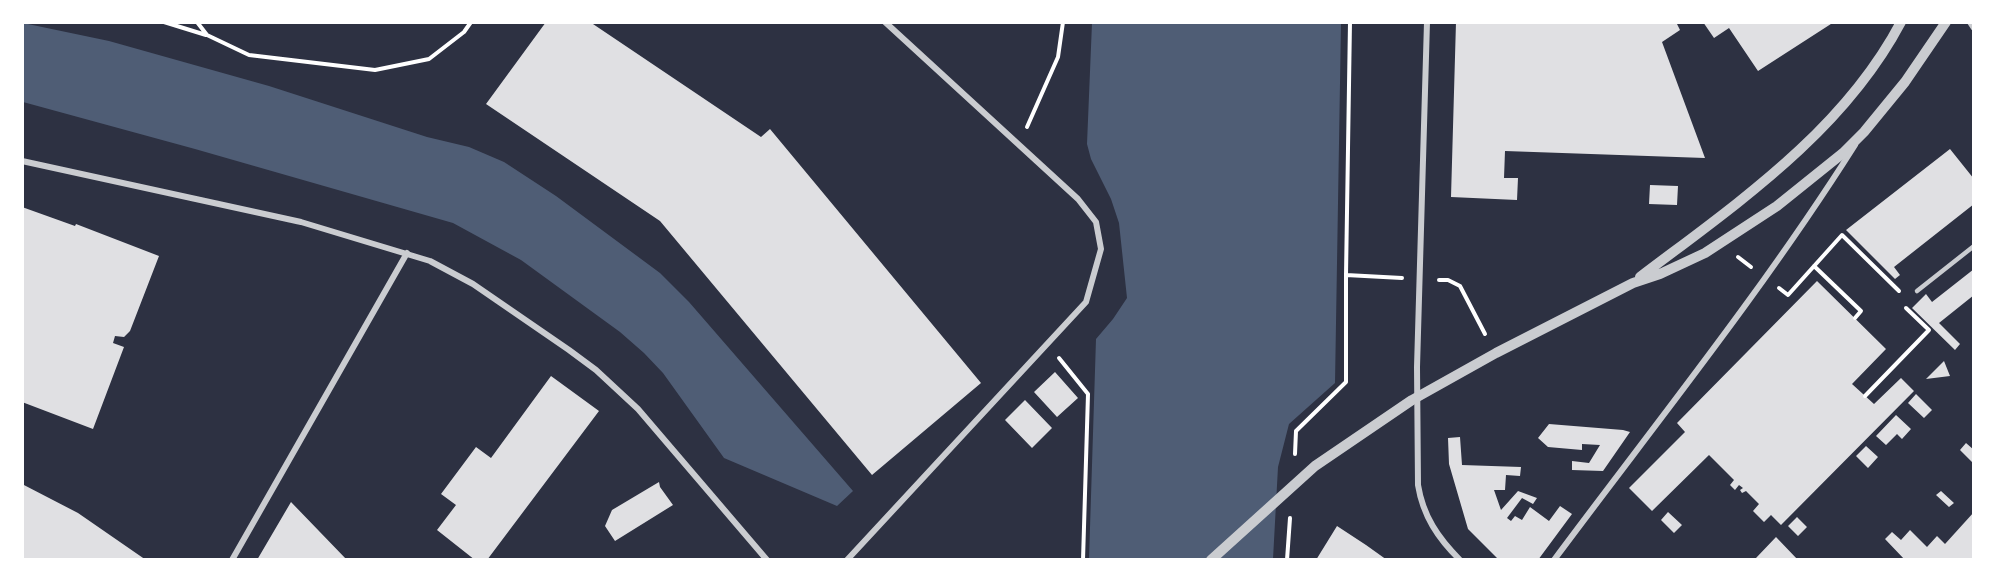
<!DOCTYPE html>
<html>
<head>
<meta charset="utf-8">
<style>
  body { margin:0 }
  #map { position:relative; width:1996px; height:582px; overflow:hidden; background:#2d3142; font-family:"PT Sans",sans-serif }
  canvas { display:block }
  .frame { position:absolute; inset:0; border:24px solid #fff; pointer-events:none }
</style>
</head>
<body>
<div id="map">
<canvas width="1996" height="582"></canvas>
<div class="frame"></div>
</div>
<script>
const g = document.querySelector('canvas').getContext('2d');
g.lineJoin = 'round';
function fillPath(path, color) { g.fillStyle = color; g.fill(path, 'evenodd'); }
function trace(path, color, width, dash) { g.strokeStyle = color; g.lineWidth = width; g.lineCap = dash ? 'butt' : 'round'; g.setLineDash(dash || []); g.stroke(path); }
const water = new Path2D(`
  M23 23 109 41 269 86 427 137 469 147 504 162 556 196 660 273 689 302 853 491 837 506 724 458 663 373 644 353 620 332 521 260 453 223 195 149 23 102Z
  M1092 23H1341L1335 383 1289 424 1278 467 1273 559H1089L1096 339 1113 319 1127 298 1119 223 1111 199 1091 159 1087 144Z`);
const building = new Path2D(`
  M546 22H590L761 137 770 129 981 383 872 475 660 221 486 104Z
  M1456 22H1676L1680 30 1662 42 1705 158 1505 151 1504 178H1518L1517 200 1451 197Z
  M1703 22H1834L1758 71 1729 28 1714 38Z
  M1950 149 1974 179V204L1894 267 1900 275 1895 279 1846 230Z
  M1650 185 1678 186 1677 205 1649 204Z
  M22 207 75 226 76 224 159 256 130 331 124 337 115 336 113 343 124 347 93 429 22 402Z
  M1974 269V295L1939 323 1960 344 1955 350 1912 308 1926 294 1932 302Z
  M1817 281 1886 349 1852 384 1874 404 1901 378 1914 391 1781 525 1771 515 1764 522 1753 511 1759 504 1746 491 1742 493 1740 490 1743 488 1739 485 1735 490 1730 485 1734 480 1709 455 1652 511 1629 488 1685 432 1677 423Z
  M1944 361 1950 376 1926 379Z
  M1055 372 1078 398 1057 417 1034 392Z
  M551 376 599 411 487 560H475L437 530 456 505 441 494 476 447 491 458Z
  M1916 394 1932 410 1924 418 1908 403Z
  M1025 400 1052 428 1032 448 1005 420Z
  M1896 415 1911 429 1902 439 1897 434 1886 445 1876 436Z
  M1549 424 1623 430 1630 432 1603 471 1572 470V461L1589 463 1600 445 1582 444V450L1548 447 1538 438Z
  M1460 437 1462 465 1521 467 1520 476 1506 475 1505 490H1494L1501 510 1518 491 1537 498 1533 504 1522 498 1507 518 1511 521 1515 516 1522 520 1530 507 1549 521 1560 506 1572 514 1538 560H1499L1468 529 1449 464 1448 438Z
  M1966 443 1974 450V464L1960 450Z
  M1866 446 1878 457 1868 468 1856 456Z
  M659 482 660 487 673 505 615 541 605 526 612 510Z
  M22 484 78 513 146 560H22Z
  M1941 491 1954 503 1949 507 1936 495Z
  M291 502 347 560H257Z
  M1668 512 1682 525 1674 533 1661 520Z
  M1974 512V560H1905L1885 539 1892 532 1901 540 1910 530 1927 547 1937 536 1945 544Z
  M1797 517 1807 527 1798 536 1788 526Z
  M1337 526 1366 545 1387 560H1316Z
  M1776 537 1798 560H1758L1756 558Z`);
const path = new Path2D(`
  M164 22 206 35
  M197 22 207 35 249 55 375 70 429 59 464 32 471 22
  M1027 127 1058 57 1063 22
  M1738 257 1751 267
  M1814 266 1861 311 1855 318
  M1346 275 1402 278
  M1439 280H1448L1460 286 1485 334
  M1779 288 1788 295 1842 235 1899 291
  M1059 358 1088 394 1083 560
  M1865 396 1929 330 1906 308
  M1295 454 1296 431 1346 382V275L1350 22
  M1287 560 1290 518`);
const service = new Path2D(`
  M1917 291 1974 246`);
const minor = new Path2D(`
  M1427 22 1417 367 1418 485C1423 516 1438 538 1460 560
  M1970 22 1974 28
  M22 161 301 222 430 261 473 284 569 350 596 370 638 409 767 560
  M232 560 407 253
  M847 560 1086 302 1101 249 1096 222 1078 199 885 22
  M1554 560C1656 423 1764 289 1855 145`);
const tertiary = new Path2D(`
  M1640 277C1736 204 1843 132 1901 22
  M1211 560 1315 466 1412 400 1496 353 1633 283 1660 274 1705 253 1777 206 1843 153 1864 132 1905 82 1946 22`);
fillPath(water, '#4f5d75');
fillPath(building, '#e0e0e3');
trace(path, '#fff', 4);
trace(service, '#caccd0', 4.5);
trace(minor, '#caccd0', 6);
trace(tertiary, '#caccd0', 10);
</script>
</body>
</html>
